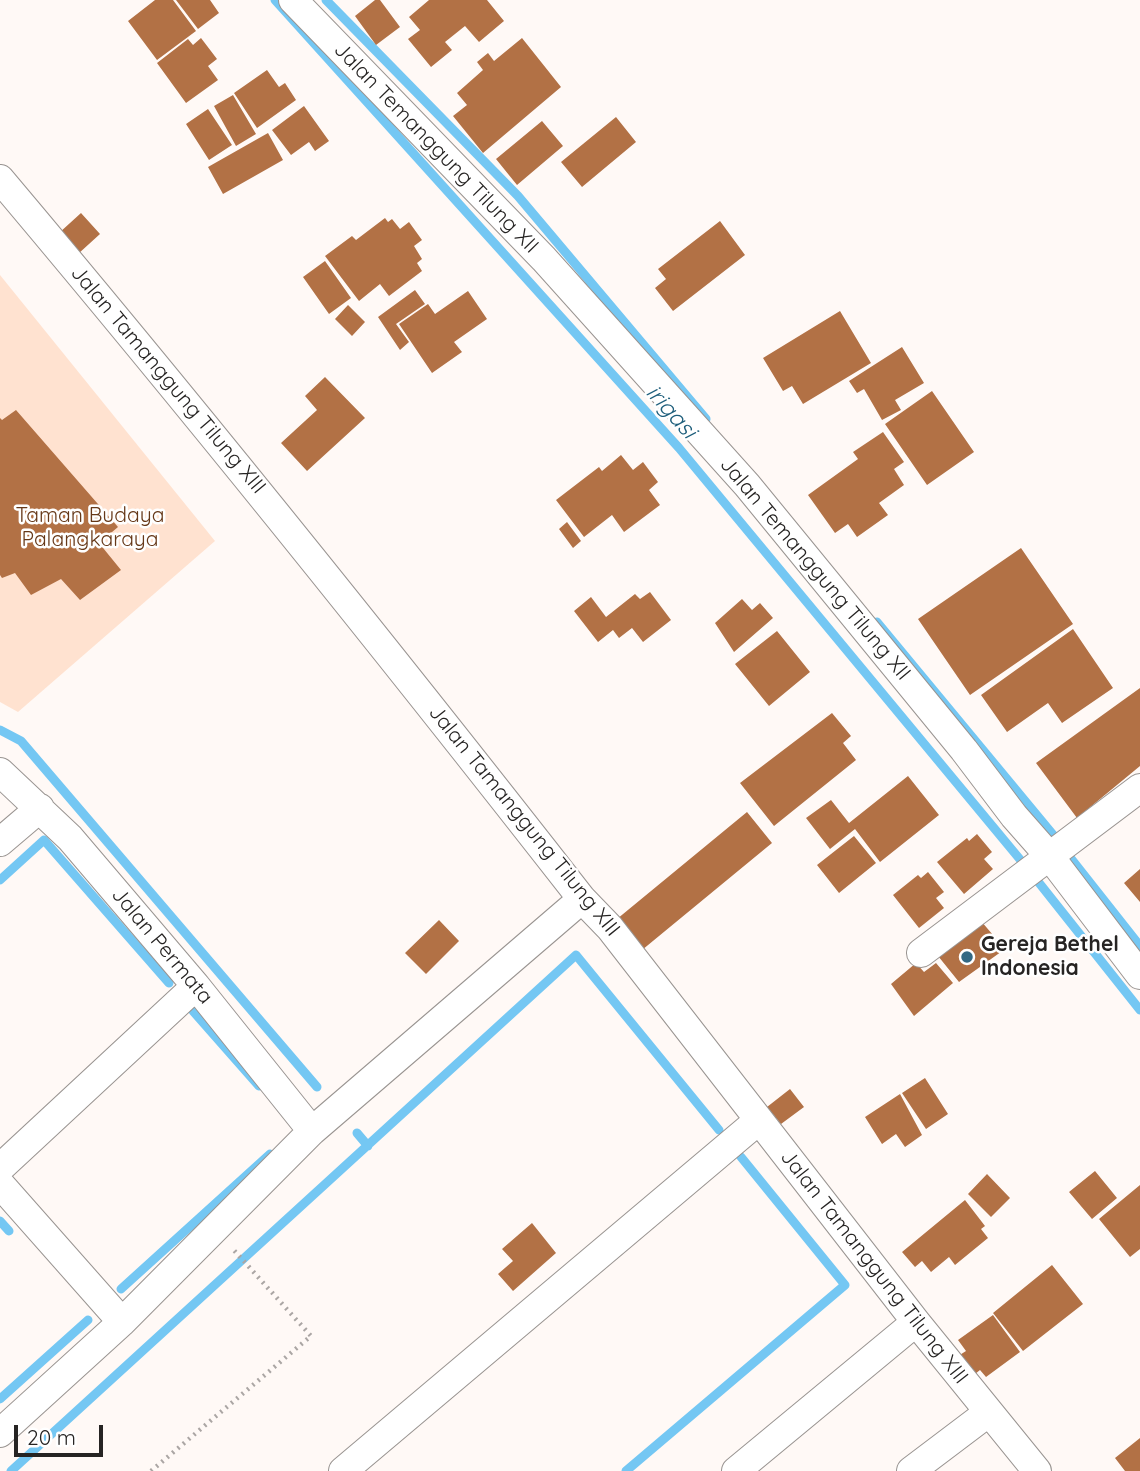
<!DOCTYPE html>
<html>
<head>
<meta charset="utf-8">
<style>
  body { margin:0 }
  #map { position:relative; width:1140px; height:1471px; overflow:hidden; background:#fff9f6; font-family:Quicksand,sans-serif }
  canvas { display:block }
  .scale { position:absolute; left:14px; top:1425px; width:89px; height:32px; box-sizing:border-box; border:4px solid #262423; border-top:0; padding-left:9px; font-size:21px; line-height:24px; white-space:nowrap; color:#262423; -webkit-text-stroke:5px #fff; paint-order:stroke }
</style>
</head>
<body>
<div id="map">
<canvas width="1140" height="1471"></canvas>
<div class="scale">20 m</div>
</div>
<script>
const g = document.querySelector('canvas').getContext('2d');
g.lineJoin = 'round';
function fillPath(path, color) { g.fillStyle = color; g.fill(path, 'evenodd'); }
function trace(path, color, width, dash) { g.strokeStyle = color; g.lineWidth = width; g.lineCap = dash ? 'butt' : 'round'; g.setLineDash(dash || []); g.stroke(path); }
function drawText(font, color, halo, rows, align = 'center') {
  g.font = font + ' Quicksand,sans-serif'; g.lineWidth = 5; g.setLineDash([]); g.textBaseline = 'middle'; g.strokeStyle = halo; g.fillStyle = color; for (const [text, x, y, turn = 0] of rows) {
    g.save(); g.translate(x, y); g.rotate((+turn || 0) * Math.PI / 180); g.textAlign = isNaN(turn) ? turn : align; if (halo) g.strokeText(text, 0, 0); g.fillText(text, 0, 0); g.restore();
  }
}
const green = new Path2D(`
  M0 275 215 541 18 712 0 702Z`);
const stream = new Path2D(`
  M275 0 679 448 1023 863
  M326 0 518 196 706 419
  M877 622 1055 837
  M0 730 21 741 317 1087
  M1065 851 1140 946
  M1032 874 1140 1010
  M0 880 44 840 169 983
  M193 1011 259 1086
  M357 1133 368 1146
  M0 1221 9 1231
  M121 1289 270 1154
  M0 1399 88 1320
  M11 1471 576 955 719 1130
  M626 1471 845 1285 741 1157`);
const building = new Path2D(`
  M155 0H173L196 31 157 60 128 21Z
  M176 0H210L219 13 198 29Z
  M375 0H380L400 27 376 45 355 16Z
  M429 0H487L504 21 479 42 465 26 445 42 452 50 431 67 408 39 420 30 409 17Z
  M201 38 217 59 208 66 218 80 186 103 157 63 188 39 193 45Z
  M522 38 561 87 483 153 453 116 467 105 457 93 483 70 477 62 488 53 494 61Z
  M267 70 279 87 285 83 296 100 257 128 234 93Z
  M233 95 256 134 236 146 214 106Z
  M304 106 329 141 315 151 309 142 291 155 272 130Z
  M208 109 232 145 209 160 186 124Z
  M616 117 636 142 582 187 561 162Z
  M542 121 563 146 517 185 496 159Z
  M268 133 283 160 223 194 208 167Z
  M81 213 100 234 78 254 59 233Z
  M385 218 388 222 392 219 400 229 409 222 422 240 414 246 422 259 417 263 422 271 389 296 380 284 359 301 325 256 352 236 356 240Z
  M720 221 745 255 673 311 655 288 666 279 658 269Z
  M325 261 351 298 329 314 303 277Z
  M415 290 425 304 396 324 409 342 400 350 378 317Z
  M468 291 487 319 454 342 462 352 432 373 399 324 428 304 435 314Z
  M348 305 365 322 352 336 335 319Z
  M840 311 871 363 803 404 792 386 783 391 763 358Z
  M902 347 924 383 895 400 901 410 882 420 864 389 857 393 849 381Z
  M325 377 365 418 307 471 281 443 317 410 305 396Z
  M932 391 974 452 927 485 885 424Z
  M16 410 118 527 99 543 121 570 80 600 61 579 31 595 15 573 2 578 0 575V418L2 420Z
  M883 432 904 462 894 469 904 485 879 503 888 515 857 537 848 524 835 533 808 495 858 459 853 452Z
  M621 455 633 470 643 462 658 482 649 490 660 505 624 532 612 515 584 537 556 500 599 467 602 471Z
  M567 522 581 541 573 548 559 529Z
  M1021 548 1073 624 970 695 918 619Z
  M650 592 671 620 643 642 632 628 619 638 613 630 598 642 574 611 591 597 606 617 635 594 640 599Z
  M742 599 752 610 760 603 773 618 734 652 715 623Z
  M1073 629 1113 688 1062 723 1048 703 1007 732 981 695Z
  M777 631 810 672 769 706 735 664Z
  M1140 688V766L1077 818 1036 763Z
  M832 713 851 736 843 743 856 760 774 826 740 783Z
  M908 776 939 815 880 862 855 829 830 849 806 818 831 800 849 823Z
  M747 812 772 843 642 950 617 919Z
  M977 834 992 852 984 859 993 869 964 894 937 862 967 838 969 841Z
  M854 836 876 863 839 893 817 865Z
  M1140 869V902L1124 883Z
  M928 872 944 892 936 898 944 908 919 928 893 895 918 875 921 878Z
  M439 920 459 941 426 974 405 953Z
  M981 921 1005 949 959 982 934 951Z
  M916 963 924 972 936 963 953 983 914 1016 891 984Z
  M925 1078 948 1114 926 1129 902 1093Z
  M790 1089 804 1107 781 1124 767 1107Z
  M900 1094 922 1135 905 1147 896 1134 882 1144 865 1117Z
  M1095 1171 1117 1198 1092 1219 1069 1192Z
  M987 1174 1010 1198 991 1217 968 1194Z
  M1140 1185V1249L1130 1257 1099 1219Z
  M965 1200 985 1226 981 1229 988 1238 955 1265 949 1257 931 1272 922 1261 915 1267 902 1252Z
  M532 1223 556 1253 513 1291 498 1274 513 1261 502 1249Z
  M1052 1265 1083 1304 1023 1351 993 1313Z
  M993 1315 1020 1352 986 1377 980 1370 970 1378 955 1358 966 1351 958 1340Z
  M1140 1438V1471H1125L1115 1458Z`);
const path = new Path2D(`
  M151 1471 311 1336 232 1248`);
const street = new Path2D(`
  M293 0 544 259 747 485 964 750 1014 816 1051 858 1140 975
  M0 179C199 415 392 656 582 899L610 928 916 1322 1037 1471
  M0 772 70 838 196 986 312 1131
  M0 842 40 808
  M921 953 1140 788
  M0 1168 196 986
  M0 1184 122 1322
  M0 1433 122 1322 312 1131 582 899
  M343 1471 759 1120
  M736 1471 916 1322
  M911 1471 989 1412`);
const markers = [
  [967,957,7,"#326883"]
];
const streetNames = [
  ["Jalan Temanggung Tilung XII",436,148,46],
  ["Jalan Tamanggung Tilung XIII",168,380,50],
  ["Jalan Temanggung Tilung XII",815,569,50],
  ["Jalan Tamanggung Tilung XIII",524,821,51],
  ["Jalan Permata",162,946,50],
  ["Jalan Tamanggung Tilung XIII",874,1267,52]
];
const parkNames = [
  ["Taman Budaya",90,516],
  ["Palangkaraya",90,540]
];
const poiNames = [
  ["Gereja Bethel",981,945],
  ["Indonesia",981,969]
];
const waterNames = [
  ["irigasi",671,412,48]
];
fillPath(green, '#ffe2d0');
trace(stream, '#74c7f3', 9);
fillPath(building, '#b27145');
trace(street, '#999491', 30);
trace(path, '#aba6a4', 4.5, [2, 5]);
trace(street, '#fff', 28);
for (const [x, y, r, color] of markers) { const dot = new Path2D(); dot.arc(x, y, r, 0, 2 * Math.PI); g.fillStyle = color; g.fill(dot); trace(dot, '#fff', 2.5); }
drawText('21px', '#262423', '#fff', streetNames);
drawText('21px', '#663818', '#fff', parkNames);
drawText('bold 21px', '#262423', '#fff', poiNames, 'left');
drawText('italic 23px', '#1e5e7b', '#fff', waterNames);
</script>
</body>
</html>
